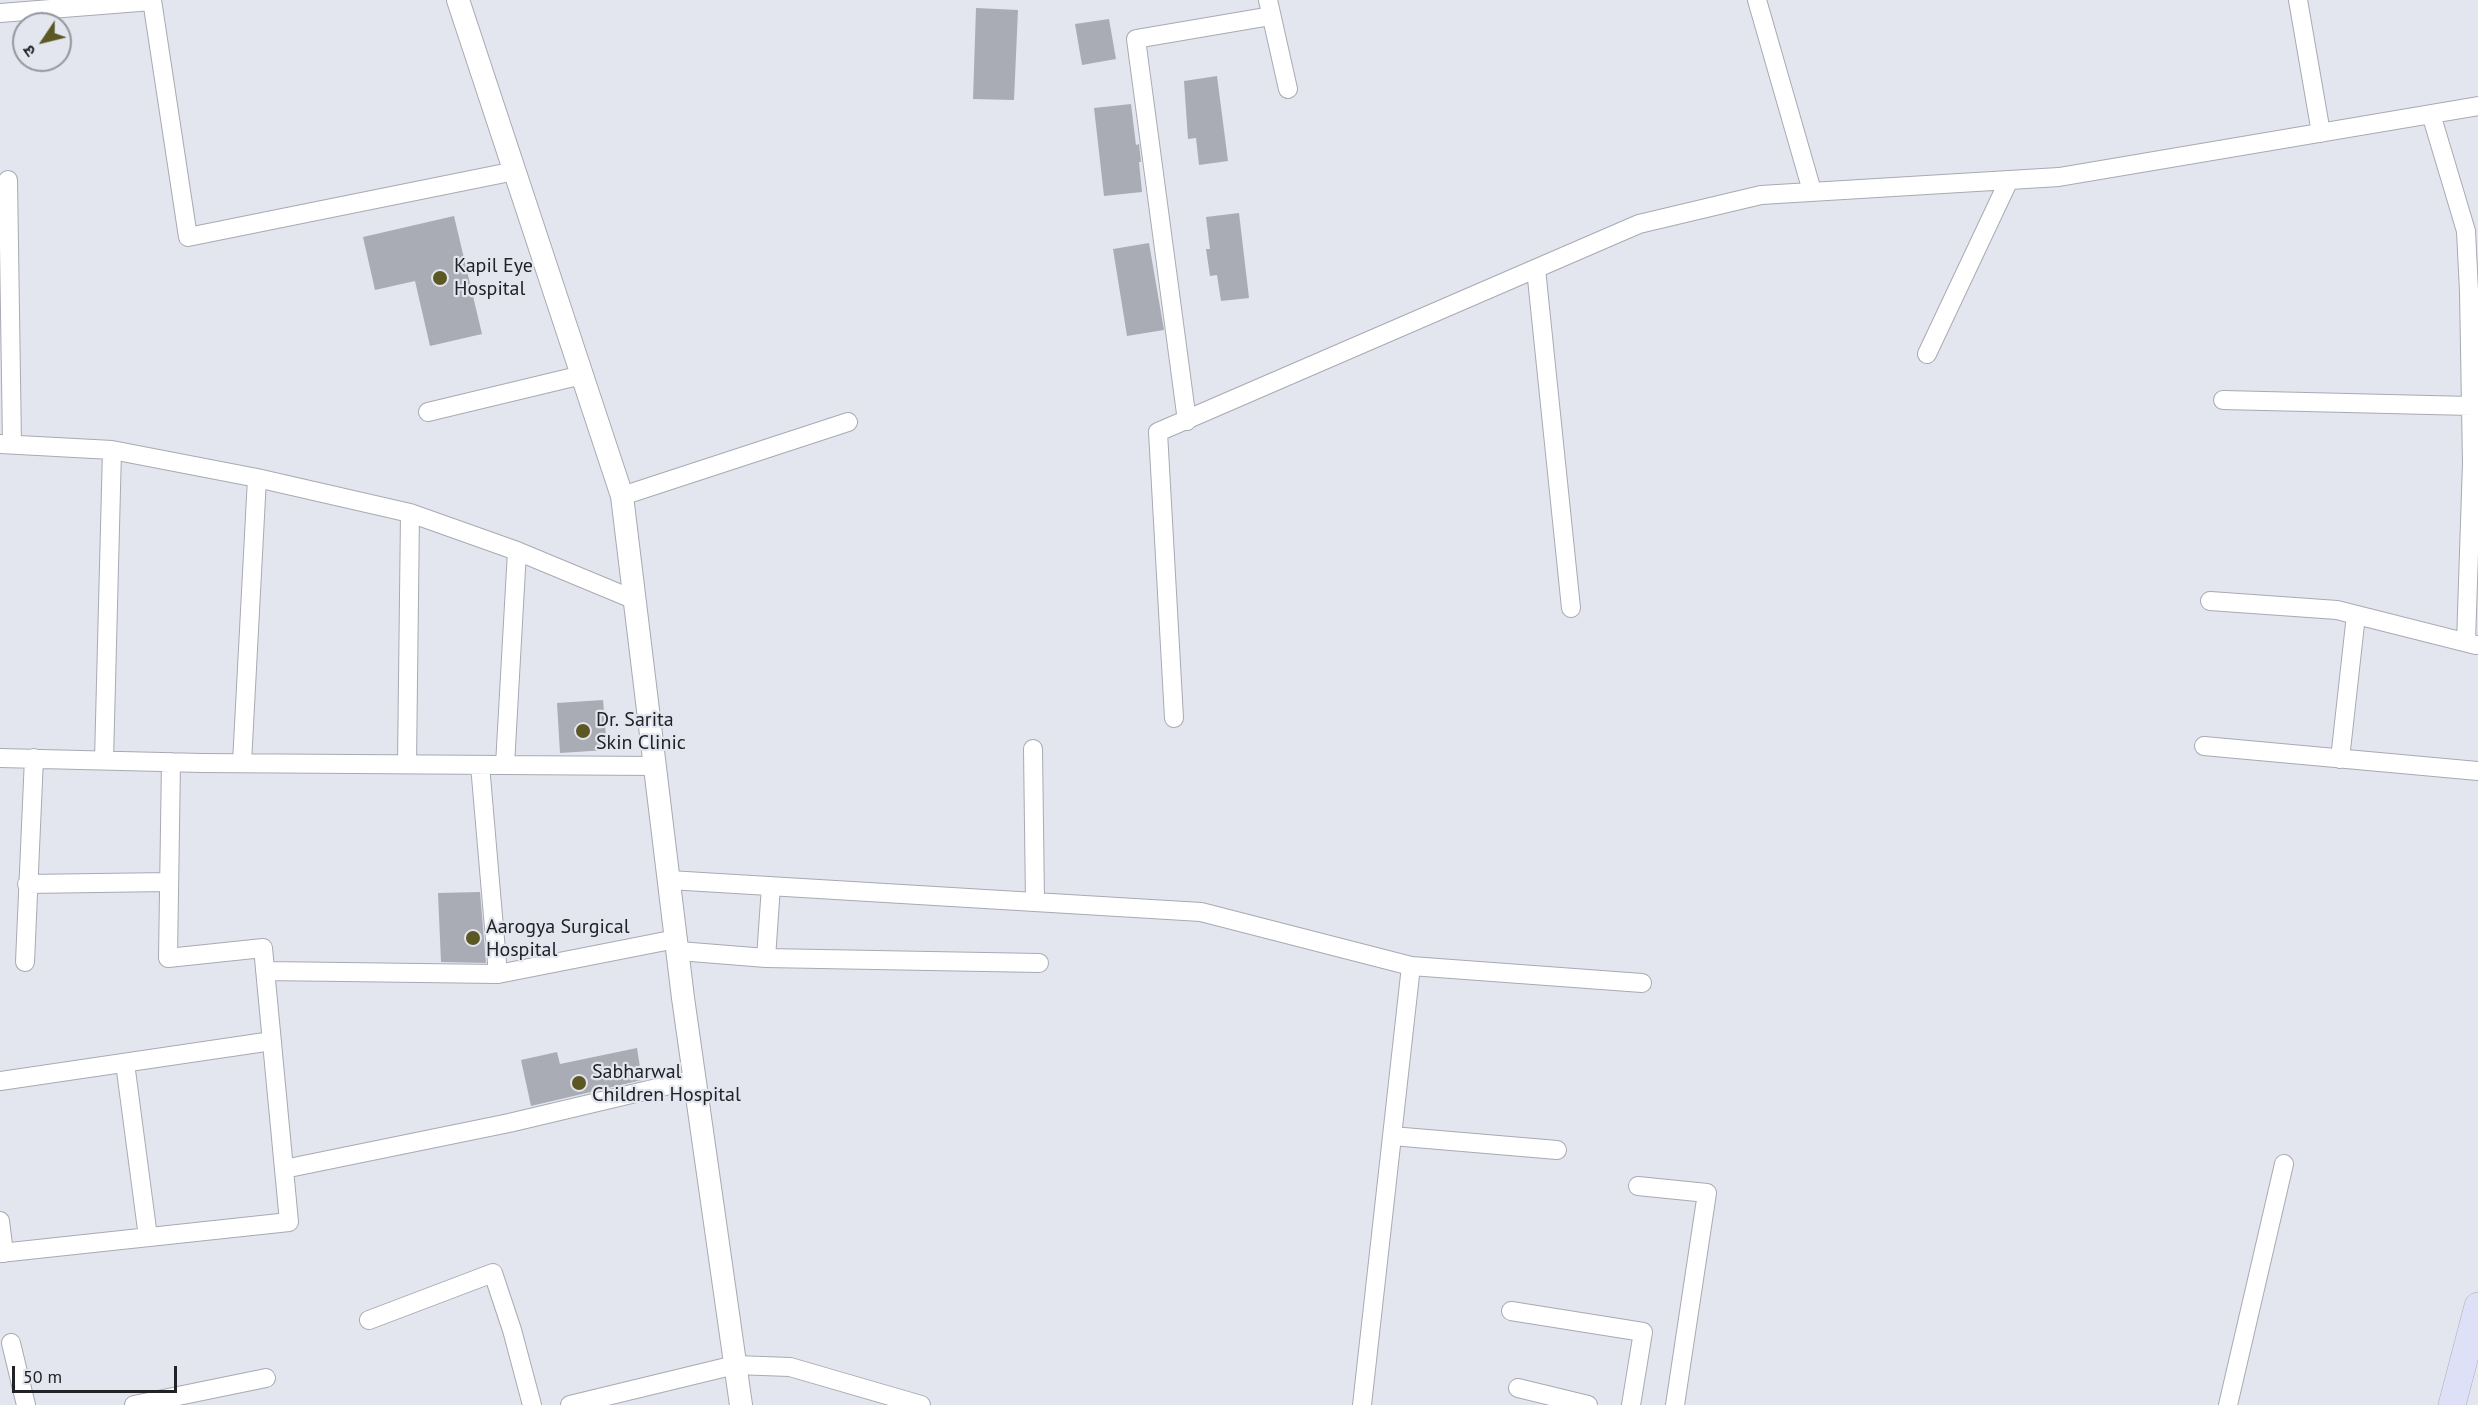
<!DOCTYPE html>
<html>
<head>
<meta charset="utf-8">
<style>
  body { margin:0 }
  #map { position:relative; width:2478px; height:1405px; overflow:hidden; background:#e3e5ef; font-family:"PT Sans","Noto Sans Devanagari",sans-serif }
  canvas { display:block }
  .north { position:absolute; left:12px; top:12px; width:60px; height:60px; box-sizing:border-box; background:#e3e5ef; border:2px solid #95979f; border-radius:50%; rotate:235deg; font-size:16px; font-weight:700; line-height:24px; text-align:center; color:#212226 }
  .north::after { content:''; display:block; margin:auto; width:21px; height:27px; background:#5b5824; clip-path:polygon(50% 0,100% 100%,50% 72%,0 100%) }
  .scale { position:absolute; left:12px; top:1366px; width:165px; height:27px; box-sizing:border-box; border:3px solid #212226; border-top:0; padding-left:8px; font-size:18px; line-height:21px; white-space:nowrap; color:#212226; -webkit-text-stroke:4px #e3e5ef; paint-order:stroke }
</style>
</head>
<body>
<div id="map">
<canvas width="2478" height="1405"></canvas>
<div class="north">उ</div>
<div class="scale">50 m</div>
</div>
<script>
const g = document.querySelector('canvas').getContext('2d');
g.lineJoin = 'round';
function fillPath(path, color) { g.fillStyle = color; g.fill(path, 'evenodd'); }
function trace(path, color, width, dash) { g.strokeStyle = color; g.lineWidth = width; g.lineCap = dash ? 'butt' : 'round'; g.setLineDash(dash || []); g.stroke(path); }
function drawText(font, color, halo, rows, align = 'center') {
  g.font = font + ' "PT Sans",sans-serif'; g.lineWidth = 4.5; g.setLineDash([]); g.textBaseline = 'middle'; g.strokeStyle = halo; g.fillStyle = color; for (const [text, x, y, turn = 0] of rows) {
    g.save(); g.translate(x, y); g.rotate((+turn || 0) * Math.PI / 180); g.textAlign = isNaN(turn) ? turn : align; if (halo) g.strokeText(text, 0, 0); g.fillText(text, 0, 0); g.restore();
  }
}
const building = new Path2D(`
  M976 8 1018 10 1014 100 973 99Z
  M1109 19 1116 59 1082 65 1075 24Z
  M1217 76 1228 161 1199 165 1196 138 1188 139 1184 81Z
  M1131 104 1136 145 1139 144 1141 162H1139L1142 192 1104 196 1094 108Z
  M1239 213 1249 298 1221 301 1217 275 1210 276 1206 249H1210L1206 217Z
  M454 216 482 334 430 346 415 281 375 290 363 237Z
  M1149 243 1164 330 1127 336 1113 249Z
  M603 700 607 750 560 753 557 703Z
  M480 892 486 963 441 962 438 893Z
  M637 1048 642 1080 531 1106 521 1060 557 1052 560 1064Z`);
const minor = new Path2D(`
  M152 0 188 237 515 171
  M1268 0 1288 89
  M1757 0 1812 191
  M2298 0 2321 133
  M0 13 152 1
  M2431 114 2466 231 2469 291 2472 463 2466 642
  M8 180 12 444
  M1536 269 1571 608
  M1927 354 2009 180
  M2223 400 2471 406
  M428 412 582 375
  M1187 421 1136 39 1271 16
  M0 444 112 450 257 478 410 513 517 551 635 600
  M622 496 848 422
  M2210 601 2337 610 2476 645
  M1174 718 1158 432 1639 224 1761 195 2059 177 2478 106
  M2204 746 2478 771
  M1033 749 1035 902
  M0 758 202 763 655 766
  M2340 759 2356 615
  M104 760 112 450
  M242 763 257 478
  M407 764 410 513
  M480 765 498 974
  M505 765 517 551
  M669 880 1201 912 1411 966
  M27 884 169 882
  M679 951 766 958 1039 963
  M766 958 771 886
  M25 962 34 758
  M265 971 498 974 676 939
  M125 1063 148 1237
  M0 1081 272 1041
  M1392 1136 1557 1150
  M284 1169 509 1123 695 1079
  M1638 1186 1707 1193 1675 1405
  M0 1221 4 1253
  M0 1253 289 1222 263 948 168 958 171 762
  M1511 1311 1643 1332 1631 1405
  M369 1320 493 1273 512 1330 532 1405
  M11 1343 26 1405
  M1518 1388 1588 1405
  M134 1405 266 1378
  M570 1405 735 1365 790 1367 921 1405
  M1362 1405 1411 966 1642 983
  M2228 1405 2284 1164`);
const tertiary = new Path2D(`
  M458 0 622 496 683 998 741 1405`);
const secondary = new Path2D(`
  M2452 1405 2478 1306`);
const markers = [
  [440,278,8,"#5b5824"],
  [583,731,8,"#5b5824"],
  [473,938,8,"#5b5824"],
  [579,1083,8,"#5b5824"]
];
const poiNames = [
  ["Kapil Eye",454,266],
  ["Hospital",454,289],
  ["Dr. Sarita",596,720],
  ["Skin Clinic",596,743],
  ["Aarogya Surgical",486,927],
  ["Hospital",486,950],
  ["Sabharwal",592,1072],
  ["Children Hospital",592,1095]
];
fillPath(building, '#aaacb5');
trace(minor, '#a8aab3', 20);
trace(tertiary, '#a8aab3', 24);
trace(secondary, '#a8aab3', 28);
trace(minor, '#fff', 18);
trace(tertiary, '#fff', 22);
trace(secondary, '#dee0f8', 27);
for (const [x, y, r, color] of markers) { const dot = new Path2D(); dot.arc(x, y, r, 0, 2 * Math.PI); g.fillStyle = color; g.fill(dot); trace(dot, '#e3e5ef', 2); }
drawText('20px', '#212226', '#e3e5ef', poiNames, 'left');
</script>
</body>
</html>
